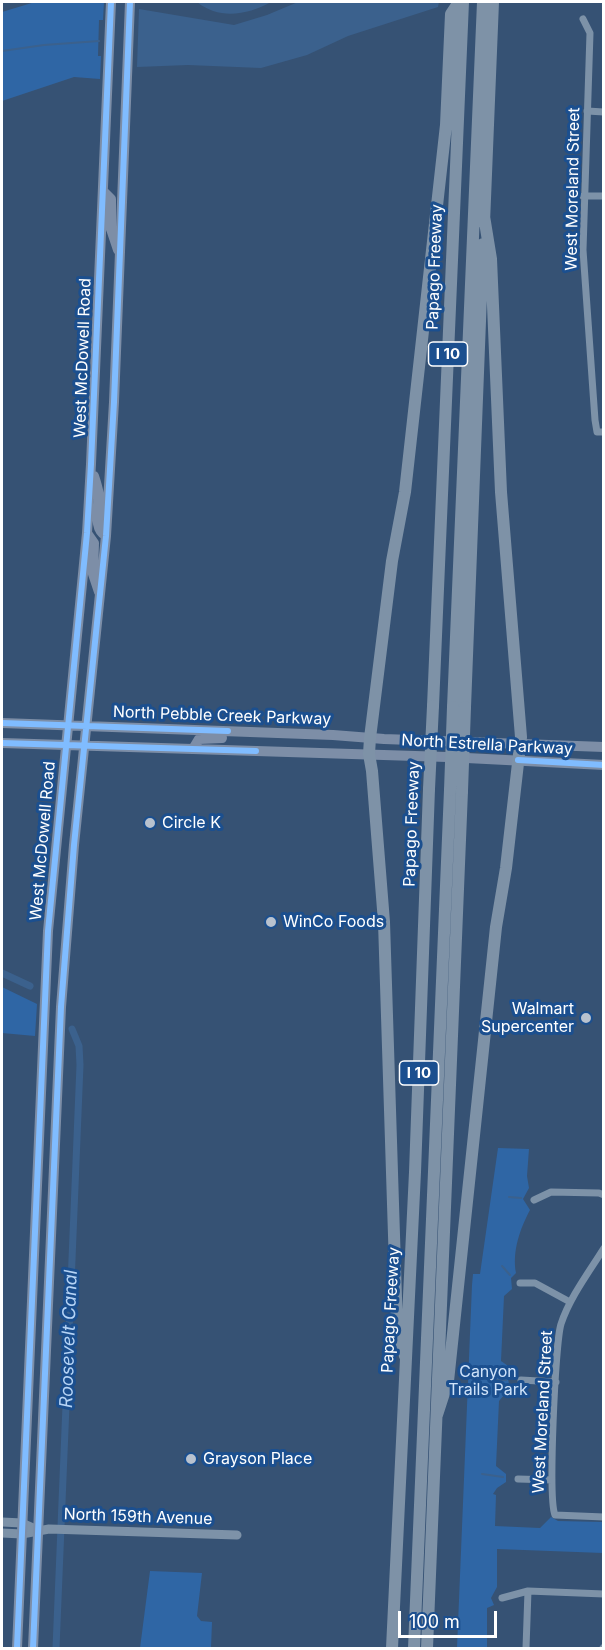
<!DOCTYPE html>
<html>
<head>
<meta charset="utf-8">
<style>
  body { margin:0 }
  #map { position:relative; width:605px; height:1650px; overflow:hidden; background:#365274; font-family:Inter,sans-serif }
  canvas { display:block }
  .frame { position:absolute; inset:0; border:3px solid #fff; pointer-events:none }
  .scale { position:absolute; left:398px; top:1611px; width:99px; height:27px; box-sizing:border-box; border:3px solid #fff; border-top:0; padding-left:8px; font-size:18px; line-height:21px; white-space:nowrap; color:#fff; -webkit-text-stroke:4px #1b4f8f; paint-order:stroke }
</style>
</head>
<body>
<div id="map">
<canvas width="605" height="1650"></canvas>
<div class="frame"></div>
<div class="scale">100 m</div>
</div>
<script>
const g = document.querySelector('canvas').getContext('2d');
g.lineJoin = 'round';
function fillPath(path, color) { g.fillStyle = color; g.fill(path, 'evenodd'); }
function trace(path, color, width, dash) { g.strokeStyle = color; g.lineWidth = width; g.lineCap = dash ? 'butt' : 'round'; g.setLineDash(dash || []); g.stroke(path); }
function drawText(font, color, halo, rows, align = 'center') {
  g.font = font + ' Inter,sans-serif'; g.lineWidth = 6; g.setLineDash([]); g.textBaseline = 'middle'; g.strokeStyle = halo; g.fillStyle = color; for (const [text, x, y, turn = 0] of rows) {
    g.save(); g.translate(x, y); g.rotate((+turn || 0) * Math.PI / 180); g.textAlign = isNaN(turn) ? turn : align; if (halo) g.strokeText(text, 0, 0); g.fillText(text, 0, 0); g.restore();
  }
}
const green = new Path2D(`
  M35 2H104L103 20H99L98 56H101L100 79 74 77 2 101V12Z
  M2 987 37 1004 35 1036 2 1033Z
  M498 1148 529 1149 527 1176 529 1188 523 1199 530 1210C520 1229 512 1251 516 1273L511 1278 512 1289 504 1296 501 1361 514 1370 508 1379 510 1388 499 1401 496 1466 506 1474V1482L497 1488 493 1494 496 1495 495 1526 540 1528 551 1517 558 1521 603 1522V1553L497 1549V1587L491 1598 494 1605 487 1608V1648H457L472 1285 473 1274H480Z
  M150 1571 202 1573 197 1616 201 1621 212 1622 211 1648H140Z`);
const water = new Path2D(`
  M197 2H271C248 15 219 20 197 2Z
  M298 2H439L438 7 348 36 307 55 261 68 188 65 137 67 139 9 234 25 267 15Z`);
const stream = new Path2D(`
  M2 51 44 45 99 41
  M509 1197 521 1198
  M502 1266 510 1275
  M492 1380H506
  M482 1474 503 1477`);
const canal = new Path2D(`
  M2 973 30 986
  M56 1648 80 1065 79 1046 72 1029`);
const minor = new Path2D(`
  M583 19 590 33 583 250 595 420 597 432H604
  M587 111 604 112
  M583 196H604
  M534 1200 551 1192 599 1193 604 1195
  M604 1248C589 1272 570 1297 561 1324 555 1344 548 1499 555 1515L604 1517
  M520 1283H535L570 1302
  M521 1380 556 1382
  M518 1479 552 1480
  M502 1598 528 1591 604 1594
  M526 1648 528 1591
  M603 1648 604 1647`);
const tertiary = new Path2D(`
  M2 1522 22 1523 38 1530
  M2 1533 22 1534 49 1529 237 1535`);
const primary = new Path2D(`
  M103 191 111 199V229L118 250
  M94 476C96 482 98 489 99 495 100 509 92 528 106 536
  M87 533 94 543 93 574 99 592
  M2 723 333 735 384 739 604 747
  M2 743 447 757 604 765
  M193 749 199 739 222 738
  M17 1648 48 931 87 533 91 464 111 2
  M33 1648 61 1007 74 845 106 536 114 402 130 2`);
const motorway = new Path2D(`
  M484 223 493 2
  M433 706 463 2
  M453 707 483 2
  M465 707 483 244
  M405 1356 397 1329 384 922 372 771 369 754 370 738 392 561 405 492 446 125 451 14 459 2
  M437 1415 448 1381 496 927 506 868 521 737 501 492 491 259 484 216
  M392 1648 415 1172 429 789
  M414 1648 450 790
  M427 1648 462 791`);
const motorwayBridge = new Path2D(`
  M429 789 433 706
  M450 790 453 707
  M462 791 465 707`);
const cycleway = new Path2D(`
  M2 723 228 731
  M2 743 256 751
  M518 760 604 765
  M17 1648 48 931 87 533 91 464 111 2
  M33 1648 61 1007 74 845 106 536 114 402 130 2`);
const markers = [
  [150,823,6,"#b9c2ce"],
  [271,922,6,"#b9c2ce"],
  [586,1018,6,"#b9c2ce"],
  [191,1459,6,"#b9c2ce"]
];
const shields = [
  [448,354,39],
  [419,1073,39]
];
const shieldNames = [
  ["I 10",448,354],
  ["I 10",419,1073]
];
const streetNames = [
  ["West Moreland Street",573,189,-89],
  ["Papago Freeway",435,267,-88],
  ["West McDowell Road",83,358,-88],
  ["North Pebble Creek Parkway",222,716,2],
  ["North Estrella Parkway",487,745,3],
  ["Papago Freeway",412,824,-88],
  ["West McDowell Road",43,841,-85],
  ["Papago Freeway",391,1310,-87],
  ["West Moreland Street",543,1412,-87],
  ["North 159th Avenue",138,1517,2]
];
const poiNames = [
  ["Circle K",162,823],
  ["WinCo Foods",283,922],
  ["Walmart",574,1009,"right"],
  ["Supercenter",574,1027,"right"],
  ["Grayson Place",203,1459]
];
const parkNames = [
  ["Canyon",488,1372],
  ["Trails Park",488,1390]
];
const waterNames = [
  ["Roosevelt Canal",69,1339,-88]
];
fillPath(green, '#2f66a5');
fillPath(water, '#3b618d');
trace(stream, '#3b618d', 2);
trace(canal, '#3b618d', 7);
trace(minor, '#7d92a8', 7);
trace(tertiary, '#7d92a8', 9);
trace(primary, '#7d8ea7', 10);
trace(motorway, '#7e92a7', 12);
trace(motorwayBridge, '#7e92a7', 12);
trace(cycleway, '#80bcff', 6);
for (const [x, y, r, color] of markers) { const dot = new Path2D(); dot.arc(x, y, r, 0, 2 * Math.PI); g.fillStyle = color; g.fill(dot); trace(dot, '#1b4f8f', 2); }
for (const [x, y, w] of shields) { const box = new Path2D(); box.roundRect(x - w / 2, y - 12, w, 24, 4.5); g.fillStyle = '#1b4f8f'; g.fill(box); trace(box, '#fff', 1.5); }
drawText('bold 15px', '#fff', null, shieldNames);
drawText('16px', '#fff', '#1b4f8f', streetNames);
drawText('16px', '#fff', '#1b4f8f', poiNames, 'left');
drawText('16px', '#cfe3fa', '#1b4f8f', parkNames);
drawText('italic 18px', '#b5d3f5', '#1b4f8f', waterNames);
</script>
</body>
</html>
